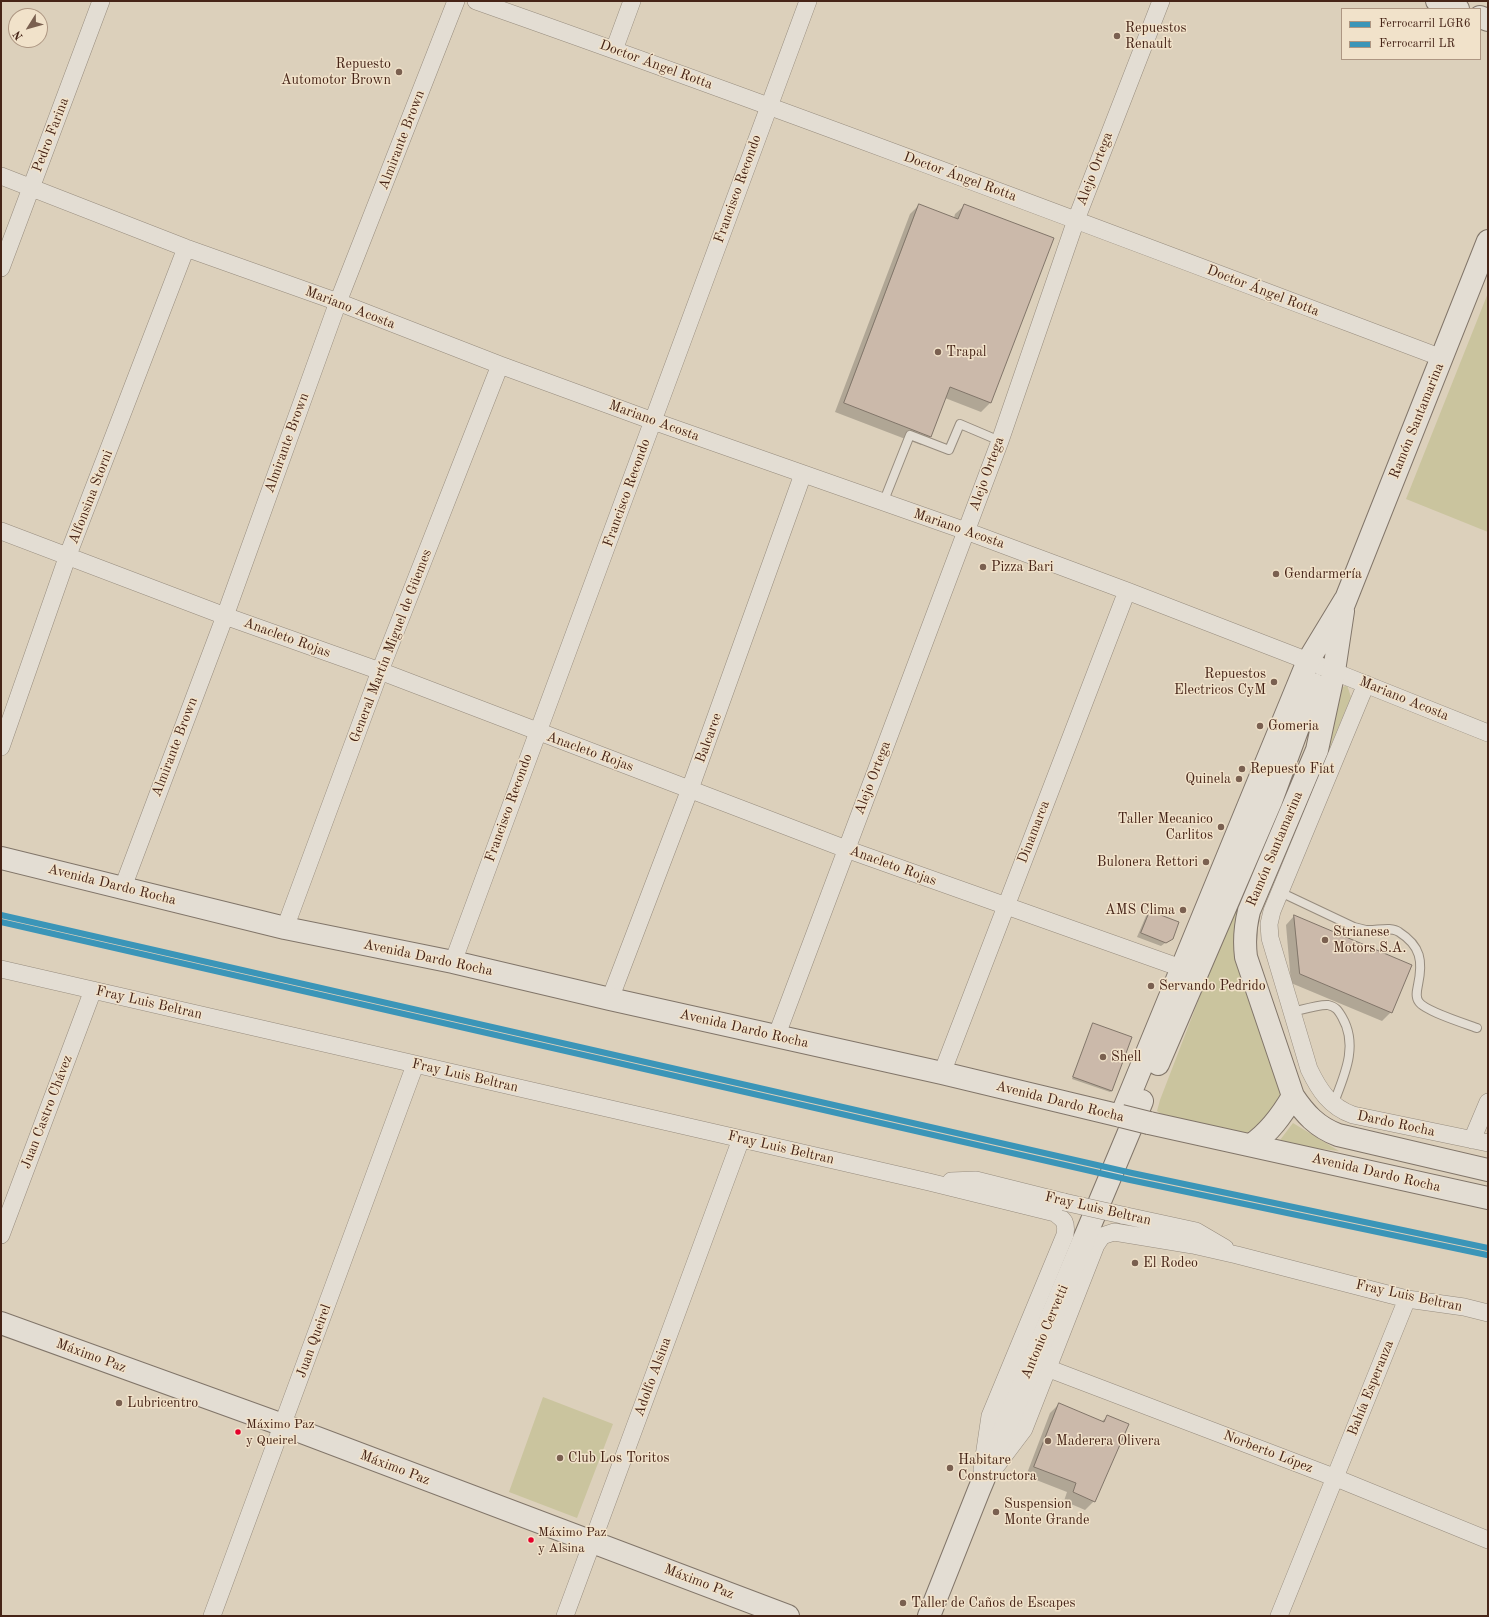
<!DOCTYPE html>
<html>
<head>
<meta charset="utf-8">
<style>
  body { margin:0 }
  #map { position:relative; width:1489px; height:1617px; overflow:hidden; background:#dcd0bb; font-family:"Old Standard TT",serif }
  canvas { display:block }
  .frame { position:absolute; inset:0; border:2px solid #462417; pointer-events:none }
  .legend { position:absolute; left:1341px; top:8px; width:140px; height:52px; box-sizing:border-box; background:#f1e2ca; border:1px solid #ad9682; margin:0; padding:5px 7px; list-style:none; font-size:12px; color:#462417 }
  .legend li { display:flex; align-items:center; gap:8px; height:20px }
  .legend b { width:20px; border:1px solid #ad9682 }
  .north { position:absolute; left:8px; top:8px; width:40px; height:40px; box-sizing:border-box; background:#f1e2ca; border:1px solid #ad9682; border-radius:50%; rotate:233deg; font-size:11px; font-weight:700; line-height:16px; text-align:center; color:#462417 }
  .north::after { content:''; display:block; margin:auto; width:14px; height:18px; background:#7a6050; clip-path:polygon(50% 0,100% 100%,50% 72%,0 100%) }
</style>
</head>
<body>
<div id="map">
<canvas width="1489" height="1617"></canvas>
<div class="frame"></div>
<ul class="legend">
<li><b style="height:5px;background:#3b95b8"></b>Ferrocarril LGR6</li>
<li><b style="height:5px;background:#3b95b8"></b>Ferrocarril LR</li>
</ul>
<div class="north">N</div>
</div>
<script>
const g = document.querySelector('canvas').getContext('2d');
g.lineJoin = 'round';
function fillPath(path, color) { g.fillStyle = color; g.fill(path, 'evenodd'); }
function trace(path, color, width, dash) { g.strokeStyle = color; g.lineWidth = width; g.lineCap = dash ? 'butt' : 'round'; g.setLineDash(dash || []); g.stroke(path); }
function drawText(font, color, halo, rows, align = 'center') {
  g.font = font + ' "Old Standard TT",serif'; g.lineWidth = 3; g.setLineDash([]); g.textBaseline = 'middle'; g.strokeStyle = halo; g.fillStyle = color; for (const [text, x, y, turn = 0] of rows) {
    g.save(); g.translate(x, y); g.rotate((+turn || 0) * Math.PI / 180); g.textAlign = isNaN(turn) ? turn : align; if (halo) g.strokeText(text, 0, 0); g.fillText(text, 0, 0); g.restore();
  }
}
const green = new Path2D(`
  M1488 293V532L1406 499Z
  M1347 685 1351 697 1328 752 1335 691Z
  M1237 900H1239L1241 904 1236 919 1238 953 1282 1087 1280 1100 1263 1123 1246 1133 1164 1116 1157 1111 1160 1100Z
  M1293 1123 1339 1151 1277 1144Z
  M543 1397 613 1424 577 1518 509 1492Z`);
const shadow = new Path2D(`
  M919 205 954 218 955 214 965 205 990 403 981 412 945 398 930 436 921 445 835 412 910 214Z
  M1150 912 1172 938 1161 946 1137 937 1146 916Z
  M1294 916 1391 1012 1382 1021 1291 983 1286 925Z
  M1093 1024 1112 1091 1110 1092 1072 1079Z
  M1059 1404 1101 1422 1107 1417 1094 1501 1085 1510 1064 1501 1067 1492 1026 1476 1050 1413Z`);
const building = new Path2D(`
  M919 204 958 219 964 204 1054 238 991 403 950 387 931 437 844 403Z
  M1150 911 1179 922 1173 939 1166 943 1141 933Z
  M1294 915 1412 965 1392 1013 1300 974Z
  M1093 1023 1132 1037 1112 1091 1073 1077Z
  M1059 1403 1104 1422 1107 1415 1129 1424 1095 1502 1073 1492 1076 1483 1034 1467Z`);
const lane = new Path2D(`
  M883 503 910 435 949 450 960 424 1000 441
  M1280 892 1354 927C1358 928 1362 929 1366 930 1376 931 1391 926 1399 932 1421 946 1423 961 1418 985 1417 990 1415 997 1419 1002 1425 1011 1466 1024 1477 1028
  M1292 1012C1301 1010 1320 1004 1328 1005 1336 1007 1338 1010 1342 1017 1359 1046 1344 1076 1333 1105`);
const street = new Path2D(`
  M476 1C800 115 1121 237 1442 358
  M614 50 632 1
  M1 176 186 248 338 302 500 365 653 421 966 531 1127 591 1308 661
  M1 268 101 1
  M1 531 225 616 380 671 846 849 1181 968
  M1320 666 1488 733
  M1366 684 1272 911 1269 924 1270 938 1309 1069C1319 1090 1330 1107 1353 1115L1488 1143
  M1 747 68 555 186 248
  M123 887 225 616 338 302 456 1
  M285 928 380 671 500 365
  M453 962 808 1
  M1 969 929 1182 1055 1213C1064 1220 1067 1222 1065 1235L990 1416 982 1470
  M610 999 690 789 803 474
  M776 1037 1000 441 1076 220 1161 1
  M942 1073 1127 591
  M1472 1140 1488 1102
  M951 1181 976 1180 1064 1202
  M1122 1215 1196 1231 1225 1248
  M1 1235 93 990
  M1047 1368 1336 1478 1488 1540
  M993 1470 1024 1429 1096 1245 1102 1236 1114 1232 1193 1245 1237 1255 1407 1299 1464 1307 1488 1313
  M212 1616 415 1065
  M565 1616 741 1139
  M1279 1616 1407 1299`);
const secondary = new Path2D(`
  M1437 1 1458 9
  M1480 17 1488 20
  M1343 611 1334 671 1317 750 1249 911C1245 927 1244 941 1246 957L1293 1096C1305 1114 1317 1127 1338 1135L1488 1170
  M1340 614 1488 241
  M1 858 285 928 453 962 610 999 942 1073 1121 1116 1308 661 1345 600
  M1158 1064 1271 801 1314 684
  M1149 1123 1488 1198
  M1251 1145C1270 1132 1282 1115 1293 1096
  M1 1323 283 1425 788 1616
  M929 1616 979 1490 1142 1101`);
const streetBridge = new Path2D(`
  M1064 1202 1122 1215`);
const secondaryBridge = new Path2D(`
  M1121 1116 1149 1123`);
const rail1 = new Path2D(`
  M1 915 1132 1173 1488 1248`);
const rail2 = new Path2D(`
  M1 922 1130 1180 1487 1255`);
const markers = [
  [1117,36,4,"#7a6050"],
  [399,72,4,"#7a6050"],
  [938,352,4,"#7a6050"],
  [983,567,4,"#7a6050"],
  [1276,574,4,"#7a6050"],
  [1274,682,4,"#7a6050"],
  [1260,726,4,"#7a6050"],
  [1242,769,4,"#7a6050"],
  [1239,779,4,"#7a6050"],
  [1221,827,4,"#7a6050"],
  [1206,862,4,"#7a6050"],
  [1183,910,4,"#7a6050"],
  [1325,940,4,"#7a6050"],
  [1151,986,4,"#7a6050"],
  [1103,1057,4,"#7a6050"],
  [1135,1263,4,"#7a6050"],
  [119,1403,4,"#7a6050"],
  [238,1432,3.5,"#e4002b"],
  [1048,1441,4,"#7a6050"],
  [560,1458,4,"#7a6050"],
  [950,1468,4,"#7a6050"],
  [996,1512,4,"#7a6050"],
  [531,1540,3.5,"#e4002b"],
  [903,1603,4,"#7a6050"]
];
const busNames = [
  ["Máximo Paz",246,1425],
  ["y Queirel",246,1441],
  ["Máximo Paz",538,1533],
  ["y Alsina",538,1549]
];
const poiNames = [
  ["Repuestos",1125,28],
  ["Renault",1125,44],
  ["Repuesto",391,64,"right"],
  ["Automotor Brown",391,80,"right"],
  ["Trapal",946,352],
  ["Pizza Bari",991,567],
  ["Gendarmería",1284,574],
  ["Repuestos",1266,674,"right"],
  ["Electricos CyM",1266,690,"right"],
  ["Gomeria",1268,726],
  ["Repuesto Fiat",1250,769],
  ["Quinela",1231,779,"right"],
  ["Taller Mecanico",1213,819,"right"],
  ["Carlitos",1213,835,"right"],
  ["Bulonera Rettori",1198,862,"right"],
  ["AMS Clima",1175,910,"right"],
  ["Strianese",1333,932],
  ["Motors S.A.",1333,948],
  ["Servando Pedrido",1159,986],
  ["Shell",1111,1057],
  ["El Rodeo",1143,1263],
  ["Lubricentro",127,1403],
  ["Maderera Olivera",1056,1441],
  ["Club Los Toritos",568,1458],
  ["Habitare",958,1460],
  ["Constructora",958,1476],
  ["Suspension",1004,1504],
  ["Monte Grande",1004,1520],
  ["Taller de Caños de Escapes",911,1603]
];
const streetNames = [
  ["Doctor Ángel Rotta",656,65,20],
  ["Pedro Farina",51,135,-69],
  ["Almirante Brown",402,140,-69],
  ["Alejo Ortega",1095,169,-69],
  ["Doctor Ángel Rotta",960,177,20],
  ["Francisco Recondo",738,189,-70],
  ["Doctor Ángel Rotta",1263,291,21],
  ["Mariano Acosta",350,308,21],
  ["Mariano Acosta",654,421,20],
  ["Ramón Santamarina",1417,421,-68],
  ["Almirante Brown",287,443,-70],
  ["Alejo Ortega",987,474,-70],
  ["Francisco Recondo",627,493,-70],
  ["Alfonsina Storni",91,497,-69],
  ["Mariano Acosta",959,529,19],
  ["Anacleto Rojas",287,638,20],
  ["General Martín Miguel de Güemes",391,646,-69],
  ["Mariano Acosta",1404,699,22],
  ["Balcarce",709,738,-70],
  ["Almirante Brown",175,747,-69],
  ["Anacleto Rojas",590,752,20],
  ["Alejo Ortega",873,778,-69],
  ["Francisco Recondo",509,808,-70],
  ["Dinamarca",1034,832,-69],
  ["Ramón Santamarina",1275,849,-67],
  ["Anacleto Rojas",893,866,20],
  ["Avenida Dardo Rocha",112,885,14],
  ["Avenida Dardo Rocha",428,958,12],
  ["Fray Luis Beltran",149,1003,13],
  ["Avenida Dardo Rocha",744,1029,13],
  ["Fray Luis Beltran",465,1076,13],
  ["Avenida Dardo Rocha",1060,1102,14],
  ["Juan Castro Chávez",47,1112,-69],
  ["Dardo Rocha",1396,1124,12],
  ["Fray Luis Beltran",781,1148,13],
  ["Avenida Dardo Rocha",1376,1173,13],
  ["Fray Luis Beltran",1098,1209,13],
  ["Fray Luis Beltran",1409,1296,12],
  ["Antonio Cervetti",1045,1332,-67],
  ["Juan Queirel",314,1341,-70],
  ["Máximo Paz",91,1356,20],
  ["Adolfo Alsina",653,1377,-70],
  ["Bahía Esperanza",1371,1388,-68],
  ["Norberto López",1268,1452,21],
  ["Máximo Paz",395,1468,21],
  ["Máximo Paz",699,1582,21]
];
fillPath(green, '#cac49e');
fillPath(shadow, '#0003');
fillPath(building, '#cbb9aa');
trace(building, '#817569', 1);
trace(lane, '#978c7e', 10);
trace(street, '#978c7e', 18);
trace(secondary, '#817569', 24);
trace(lane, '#e3ddd3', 8);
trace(street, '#e3ddd3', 17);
trace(secondary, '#e3ddd3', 22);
trace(streetBridge, '#978c7e', 18, []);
trace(secondaryBridge, '#817569', 24, []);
trace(streetBridge, '#e3ddd3', 17);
trace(secondaryBridge, '#e3ddd3', 22);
trace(rail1, '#3b95b8', 6);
trace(rail2, '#3b95b8', 6);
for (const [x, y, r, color] of markers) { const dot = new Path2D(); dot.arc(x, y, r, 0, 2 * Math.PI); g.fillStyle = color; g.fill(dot); trace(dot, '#f1e2ca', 1.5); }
drawText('13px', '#462417', '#f1e2ca', busNames, 'left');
drawText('14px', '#462417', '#f1e2ca', poiNames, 'left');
drawText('14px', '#462417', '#f1e2ca', streetNames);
</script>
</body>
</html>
